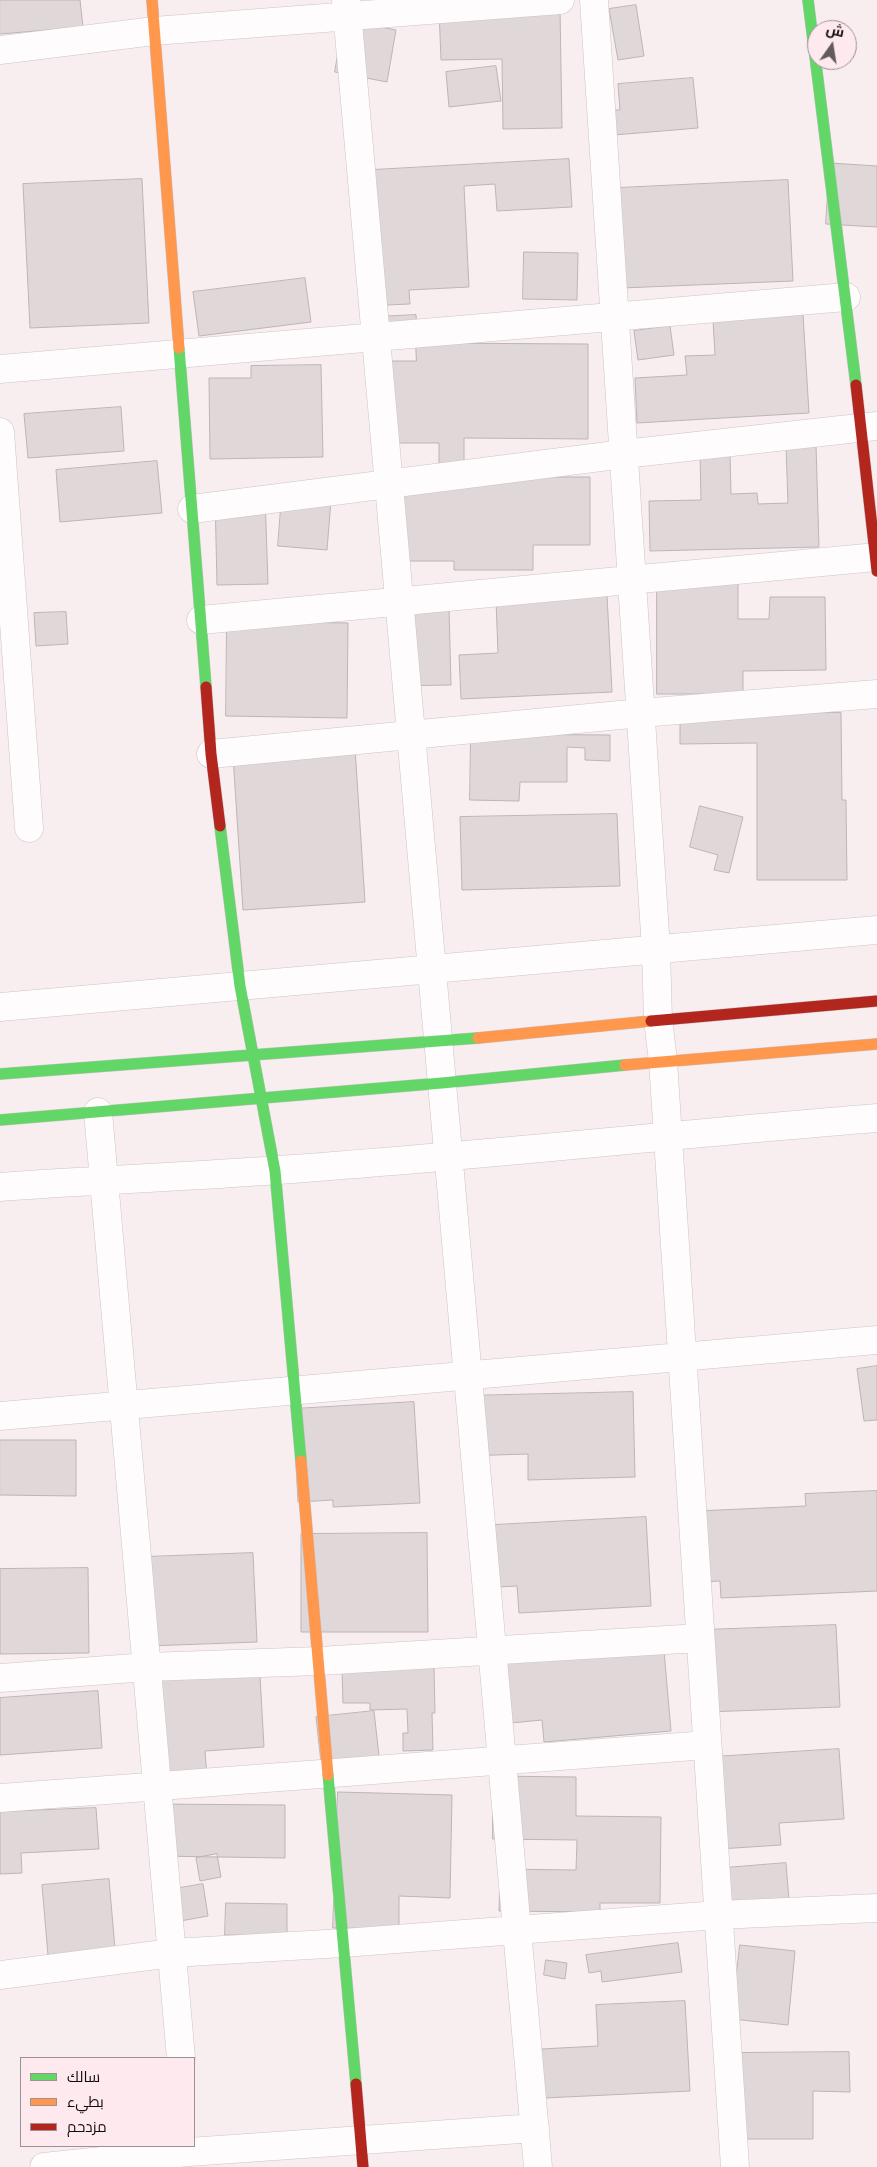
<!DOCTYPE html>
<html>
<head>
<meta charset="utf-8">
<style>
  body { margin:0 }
  #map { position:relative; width:877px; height:2167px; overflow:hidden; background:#f8eef0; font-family:"Times New Roman",Cairo,serif }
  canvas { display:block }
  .legend { position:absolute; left:20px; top:2057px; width:175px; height:90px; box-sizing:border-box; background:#fde9ee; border:1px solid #9f9094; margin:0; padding:6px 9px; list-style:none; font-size:15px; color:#110a0c }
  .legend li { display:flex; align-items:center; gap:10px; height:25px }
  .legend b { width:25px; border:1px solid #9f9094 }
  .north { position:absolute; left:807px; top:20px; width:50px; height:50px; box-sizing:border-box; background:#fde9ee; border:1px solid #9f9094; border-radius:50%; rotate:13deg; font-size:14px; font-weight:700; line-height:20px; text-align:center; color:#110a0c }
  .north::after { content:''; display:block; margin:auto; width:18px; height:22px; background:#625a5c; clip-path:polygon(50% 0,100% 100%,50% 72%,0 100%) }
</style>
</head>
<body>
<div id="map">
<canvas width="877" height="2167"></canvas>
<ul class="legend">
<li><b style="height:6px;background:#63d668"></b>سالك</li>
<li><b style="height:6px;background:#ff974d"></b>بطيء</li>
<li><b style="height:6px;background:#b3261e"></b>مزدحم</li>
</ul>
<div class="north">ش</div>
</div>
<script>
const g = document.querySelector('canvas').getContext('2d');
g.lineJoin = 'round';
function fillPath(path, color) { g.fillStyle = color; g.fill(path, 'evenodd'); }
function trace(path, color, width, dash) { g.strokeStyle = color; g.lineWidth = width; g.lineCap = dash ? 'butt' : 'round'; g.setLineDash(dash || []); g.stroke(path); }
const building = new Path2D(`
  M0 0H80L83 27 0 34Z
  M636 5 644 56 618 60 609 9Z
  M560 8 562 128 503 129 502 59 441 60 439 9Z
  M344 20 396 30 387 82 335 72Z
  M496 66 501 101 449 107 446 72Z
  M693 78 698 128 614 135 611 110H620L618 84Z
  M569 159 572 207 497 211 495 184 464 186 469 287 409 290 410 304 364 306 355 171Z
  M830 163 877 166V227L826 224Z
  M142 179 149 323 30 328 23 184Z
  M788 180 793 281 622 288 617 188Z
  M524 252 578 253 577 300 523 299Z
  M305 278 311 322 199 336 193 292Z
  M803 314 809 413 637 423 635 378 687 375 685 356 715 355 713 320Z
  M416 315 417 333 370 317Z
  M670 326 674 355 638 360 634 331Z
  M416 343 588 344V439L464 438V464H439V443H381V361H416Z
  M321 365 323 457 210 459 209 378H251V366Z
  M121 407 124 451 28 458 24 414Z
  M816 445 819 547 650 551 649 501 701 500 700 453H730L731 494 757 493 758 504 788 503 786 446Z
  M157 461 162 513 60 522 56 470Z
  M386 477H590V545H533V570H454V561H386Z
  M265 494 268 584 217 585 215 495Z
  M282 496 331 500 327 550 278 546Z
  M657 582H738V619H769L770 597H825L826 670 743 671V694H657Z
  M607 595 612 692 461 699 459 655 498 653 496 600Z
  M449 609 451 685 393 686 391 610Z
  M66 612 68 644 36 646 34 613Z
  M227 621 348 623 347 718 226 716Z
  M841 713 842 800H846L847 880H757V743L680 744V714Z
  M471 734 610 735V761L585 760V748L567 747V782H520L519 801 470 800Z
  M355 748 365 902 243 910 233 756Z
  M700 806 743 817 729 873 714 870 718 855 690 847Z
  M617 814 620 886 462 890 460 817Z
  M877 1366V1420L864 1421 857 1369Z
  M633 1392 635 1477 528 1480V1454L463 1456 462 1396Z
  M414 1402 420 1503 333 1507V1500L298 1502 293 1409Z
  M0 1440H76V1496L0 1495Z
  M877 1491V1591L721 1598 720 1581 701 1582 698 1511 806 1506 805 1494Z
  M646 1517 651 1606 519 1613 517 1586 479 1588 475 1526Z
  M427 1533 428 1632H301V1534Z
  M253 1553 257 1642 149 1646 145 1557Z
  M88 1568 89 1653 0 1654V1569Z
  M836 1625 840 1707 707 1712 704 1630Z
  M663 1639 671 1731 544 1742 542 1720 490 1725 484 1655Z
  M434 1667 435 1713H432L433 1750 403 1751V1733H408L407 1709 370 1710V1703H343L342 1670Z
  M260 1676 264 1747 205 1751 207 1777 149 1780 144 1681Z
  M98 1691 102 1748 0 1755V1698Z
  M374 1711 379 1756 321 1763 316 1717Z
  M839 1749 844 1819 779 1823 781 1845 719 1849 713 1757Z
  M493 1776 576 1777V1816L661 1817 660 1903H600V1912L499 1911 500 1869 576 1870 577 1840 493 1839Z
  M338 1792 452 1795 450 1898 399 1896V1929L333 1928Z
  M156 1804 285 1805V1858L156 1856Z
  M96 1808 99 1849 21 1853 22 1873 0 1874V1812Z
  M217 1854 221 1877 200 1881 196 1858Z
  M786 1863 789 1900 728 1906 725 1868Z
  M109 1879 115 1949 48 1955 42 1885Z
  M203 1884 208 1916 169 1923 163 1891Z
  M226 1903 287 1904V1936L225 1935Z
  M678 1943 682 1972 602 1982 601 1971 589 1973 586 1955Z
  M740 1945 795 1951 788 2025 732 2019Z
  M546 1960 567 1963 565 1979 544 1975Z
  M685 2001 690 2091 524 2099 522 2050 598 2046 596 2005Z
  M849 2052 850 2092 813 2091V2139H735L733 2053Z`);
const street = new Path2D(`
  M346 0 538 2167
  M594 0 656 949 658 1020 663 1061 735 2167
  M0 50 154 31 560 0
  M0 369 846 297
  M0 432 29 828
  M192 509 624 454 877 426
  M201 620 877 557
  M211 754 641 713 877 694
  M0 1007 877 930
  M98 1112 181 2058
  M0 1187C93 1180 185 1177 278 1170 478 1156 677 1134 877 1118
  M0 1416 877 1340
  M0 1678 147 1667 319 1661 700 1638
  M0 1798 707 1745
  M0 1975 172 1953 343 1943 718 1915 877 1908
  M44 2167 189 2152 535 2128`);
const fast = new Path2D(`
  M808 0 856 385
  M179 348 206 687
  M220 826 240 986 275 1171 301 1461
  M0 1074 478 1038
  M0 1120 442 1083 625 1065
  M328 1775 356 2084`);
const slow = new Path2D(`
  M152 0 179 348
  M478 1038 651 1021
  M625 1065 877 1044
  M301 1461 328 1775`);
const jam = new Path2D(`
  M856 385 877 571
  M206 687 211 754 220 826
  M651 1021 877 1001
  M356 2084 363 2167`);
fillPath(building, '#e0d7d9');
trace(building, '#bdb4b6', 1);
trace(street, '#cdc3c5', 29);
trace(fast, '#cdc3c5', 12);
trace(slow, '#cdc3c5', 12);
trace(jam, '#cdc3c5', 12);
trace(street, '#fefcfd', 28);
trace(fast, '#63d668', 11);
trace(slow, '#ff974d', 11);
trace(jam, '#b3261e', 11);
</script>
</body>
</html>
